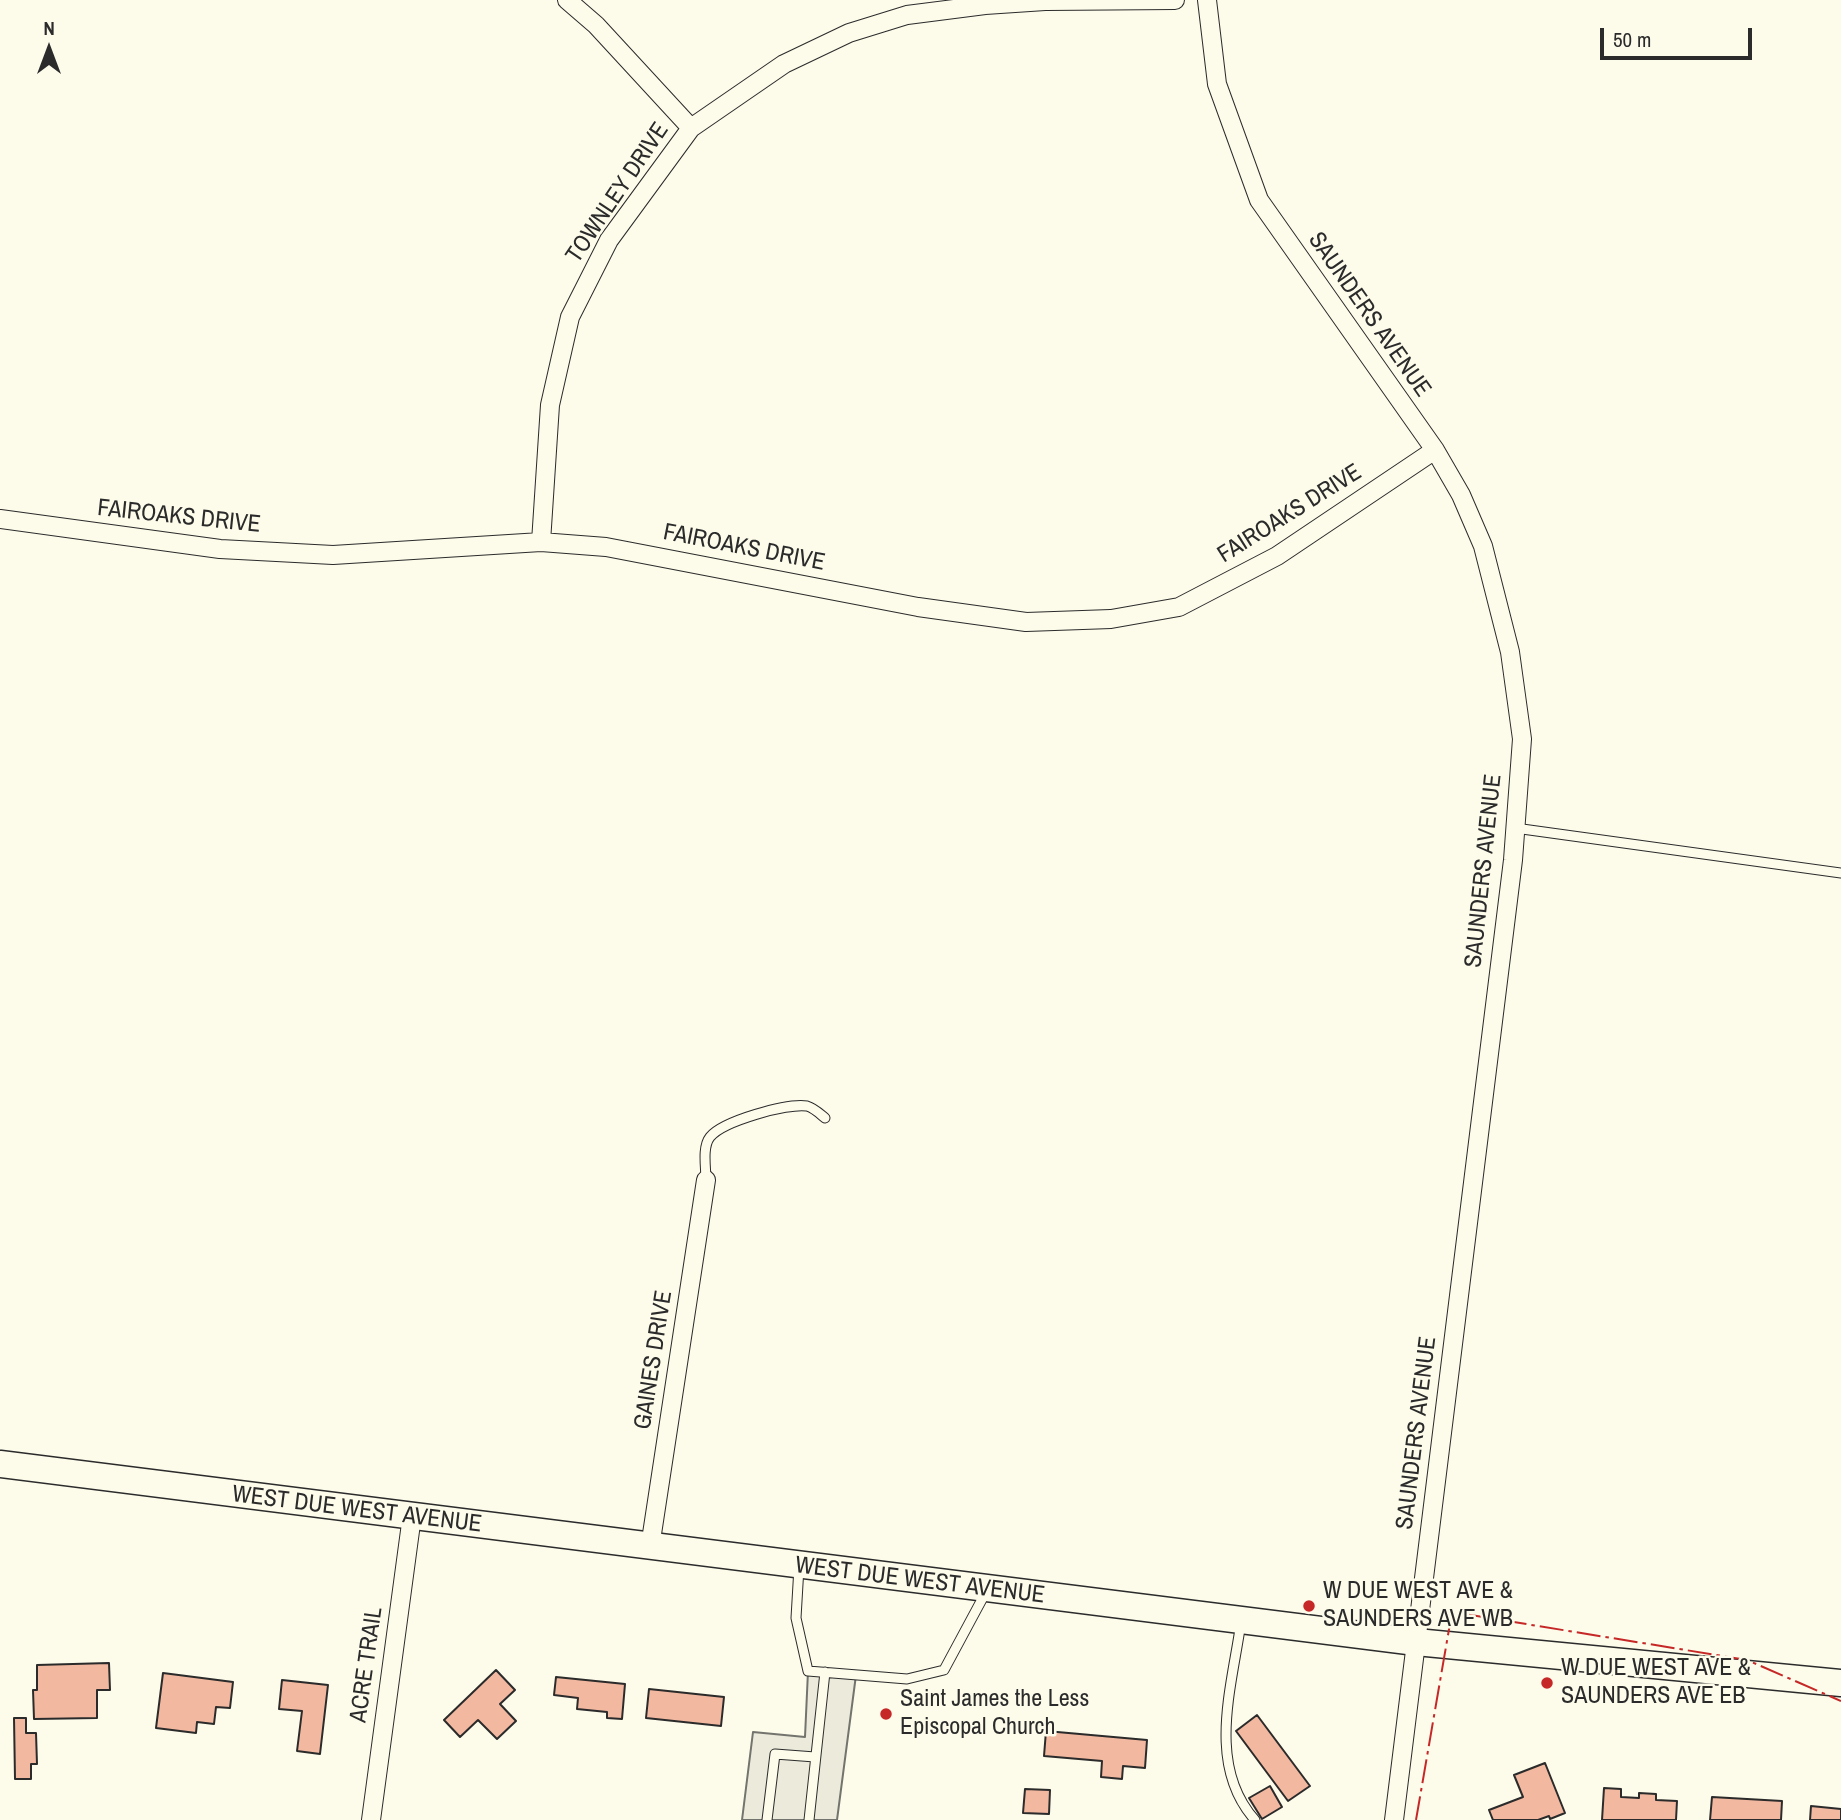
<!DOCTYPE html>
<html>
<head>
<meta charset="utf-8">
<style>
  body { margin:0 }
  #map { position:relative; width:1841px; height:1820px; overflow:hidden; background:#fdfbea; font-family:"Archivo Narrow",sans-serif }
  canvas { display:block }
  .north { position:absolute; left:14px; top:14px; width:70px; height:70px; -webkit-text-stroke:5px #fdfbea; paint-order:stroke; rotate:0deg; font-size:19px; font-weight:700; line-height:28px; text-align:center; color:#2b2b2b }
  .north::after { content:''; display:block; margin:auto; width:24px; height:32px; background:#2b2b2b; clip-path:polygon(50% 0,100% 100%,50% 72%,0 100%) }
  .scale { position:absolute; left:1600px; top:28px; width:152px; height:32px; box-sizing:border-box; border:4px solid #2b2b2b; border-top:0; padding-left:9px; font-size:21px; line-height:24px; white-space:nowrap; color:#2b2b2b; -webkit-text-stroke:5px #fdfbea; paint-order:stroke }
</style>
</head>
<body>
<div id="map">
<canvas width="1841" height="1820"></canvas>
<div class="north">N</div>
<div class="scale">50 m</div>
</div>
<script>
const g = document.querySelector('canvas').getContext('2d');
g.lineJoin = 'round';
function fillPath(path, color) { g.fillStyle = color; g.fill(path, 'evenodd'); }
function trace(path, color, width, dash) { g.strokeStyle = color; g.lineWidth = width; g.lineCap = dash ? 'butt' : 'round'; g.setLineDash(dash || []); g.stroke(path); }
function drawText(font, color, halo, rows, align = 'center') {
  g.font = font + ' "Archivo Narrow",sans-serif'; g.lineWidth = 5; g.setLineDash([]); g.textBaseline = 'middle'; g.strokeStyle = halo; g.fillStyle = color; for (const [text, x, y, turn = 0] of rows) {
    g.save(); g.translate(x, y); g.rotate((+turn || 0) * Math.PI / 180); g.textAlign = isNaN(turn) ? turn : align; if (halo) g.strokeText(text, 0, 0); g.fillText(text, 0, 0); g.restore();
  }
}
const parking = new Path2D(`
  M808 1671 856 1675 837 1820H742L753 1732 805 1737Z`);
const building = new Path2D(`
  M109 1663 110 1690H97V1718L34 1719 33 1690H37V1665Z
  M496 1670 515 1690 500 1704 516 1721 497 1739 478 1720 460 1737 444 1720Z
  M163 1673 233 1682 230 1708 216 1707 214 1724 197 1722 196 1733 156 1728Z
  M556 1677 625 1684 622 1719 607 1718V1712L577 1709 578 1698 554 1695Z
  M282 1680 328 1685 320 1754 297 1751 302 1711 279 1709Z
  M649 1689 724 1697 721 1726 646 1718Z
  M1257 1715 1310 1786 1288 1801 1236 1731Z
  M14 1718H26V1733H36L37 1764H31V1779H15Z
  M1046 1731 1147 1740 1145 1768 1123 1766 1122 1779 1101 1777 1102 1761 1044 1756Z
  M1545 1763 1565 1813 1550 1819 1549 1816 1538 1820H1493L1489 1810 1523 1797 1514 1775Z
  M1270 1786 1282 1807 1262 1819 1249 1798Z
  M1604 1788 1621 1789V1797L1639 1798V1793L1656 1794V1800L1677 1801 1676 1820H1602Z
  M1025 1789 1050 1790 1049 1814 1023 1813Z
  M1712 1797 1782 1801 1781 1820H1710Z
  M1811 1806 1841 1809V1820H1810Z`);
const service = new Path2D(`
  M1515 828 1841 873
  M706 1180C706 1168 702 1147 710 1137 723 1121 787 1103 807 1106 814 1108 819 1113 825 1118
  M799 1567 796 1618 808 1671 907 1679 944 1670 987 1590
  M1241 1622C1232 1687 1206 1765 1255 1820
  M767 1820 775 1754 815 1757
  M809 1820 825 1672`);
const minor = new Path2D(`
  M567 0 596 25 691 128
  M1207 0 1217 84 1259 200 1435 450 1461 495 1483 546 1510 652 1522 739 1513 860 1394 1820
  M0 519 220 549 333 555 541 542 606 547 918 607 1026 622 1111 619 1179 607 1277 556 1435 450
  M541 542 550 405 570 317 609 240 691 128 784 64 849 33 907 15 985 5 1045 1 1175 0
  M650 1547 706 1180
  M371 1820 412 1516`);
const secondary = new Path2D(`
  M0 1464 1416 1642 1841 1683`);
const power = new Path2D(`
  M1416 1820 1452 1612 1747 1660 1841 1701`);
const markers = [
  [1309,1606,7,"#c62828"],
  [1547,1683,7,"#c62828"],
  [886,1714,7,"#c62828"]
];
const streetNames = [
  ["TOWNLEY DRIVE",618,193,-56],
  ["SAUNDERS AVENUE",1369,315,55],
  ["FAIROAKS DRIVE",1290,514,-32],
  ["FAIROAKS DRIVE",179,517,6],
  ["FAIROAKS DRIVE",744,548,11],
  ["SAUNDERS AVENUE",1484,871,-84],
  ["GAINES DRIVE",654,1360,-81],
  ["SAUNDERS AVENUE",1417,1433,-83],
  ["WEST DUE WEST AVENUE",357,1510,7],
  ["WEST DUE WEST AVENUE",920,1581,7],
  ["ACRE TRAIL",367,1665,-82]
];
const poiNames = [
  ["W DUE WEST AVE &",1323,1592],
  ["SAUNDERS AVE WB",1323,1620],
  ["W DUE WEST AVE &",1561,1669],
  ["SAUNDERS AVE EB",1561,1697],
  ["Saint James the Less",900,1700],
  ["Episcopal Church",900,1728]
];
fillPath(parking, '#eceadb');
trace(parking, '#74746e', 2);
fillPath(building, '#f2b8a0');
trace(building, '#2b2b2b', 2);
trace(service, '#2b2b2b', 11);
trace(minor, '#2b2b2b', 20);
trace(secondary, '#2b2b2b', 29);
trace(service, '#fdfbea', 9);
trace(minor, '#fdfbea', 18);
trace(secondary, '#fdfbea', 26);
trace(power, '#c62828', 2, [24, 5, 3.5, 5]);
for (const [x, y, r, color] of markers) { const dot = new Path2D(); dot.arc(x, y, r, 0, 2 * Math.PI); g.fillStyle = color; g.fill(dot); trace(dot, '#fdfbea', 2.5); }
drawText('24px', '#2b2b2b', '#fdfbea', streetNames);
drawText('24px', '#2b2b2b', '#fdfbea', poiNames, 'left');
</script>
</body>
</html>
